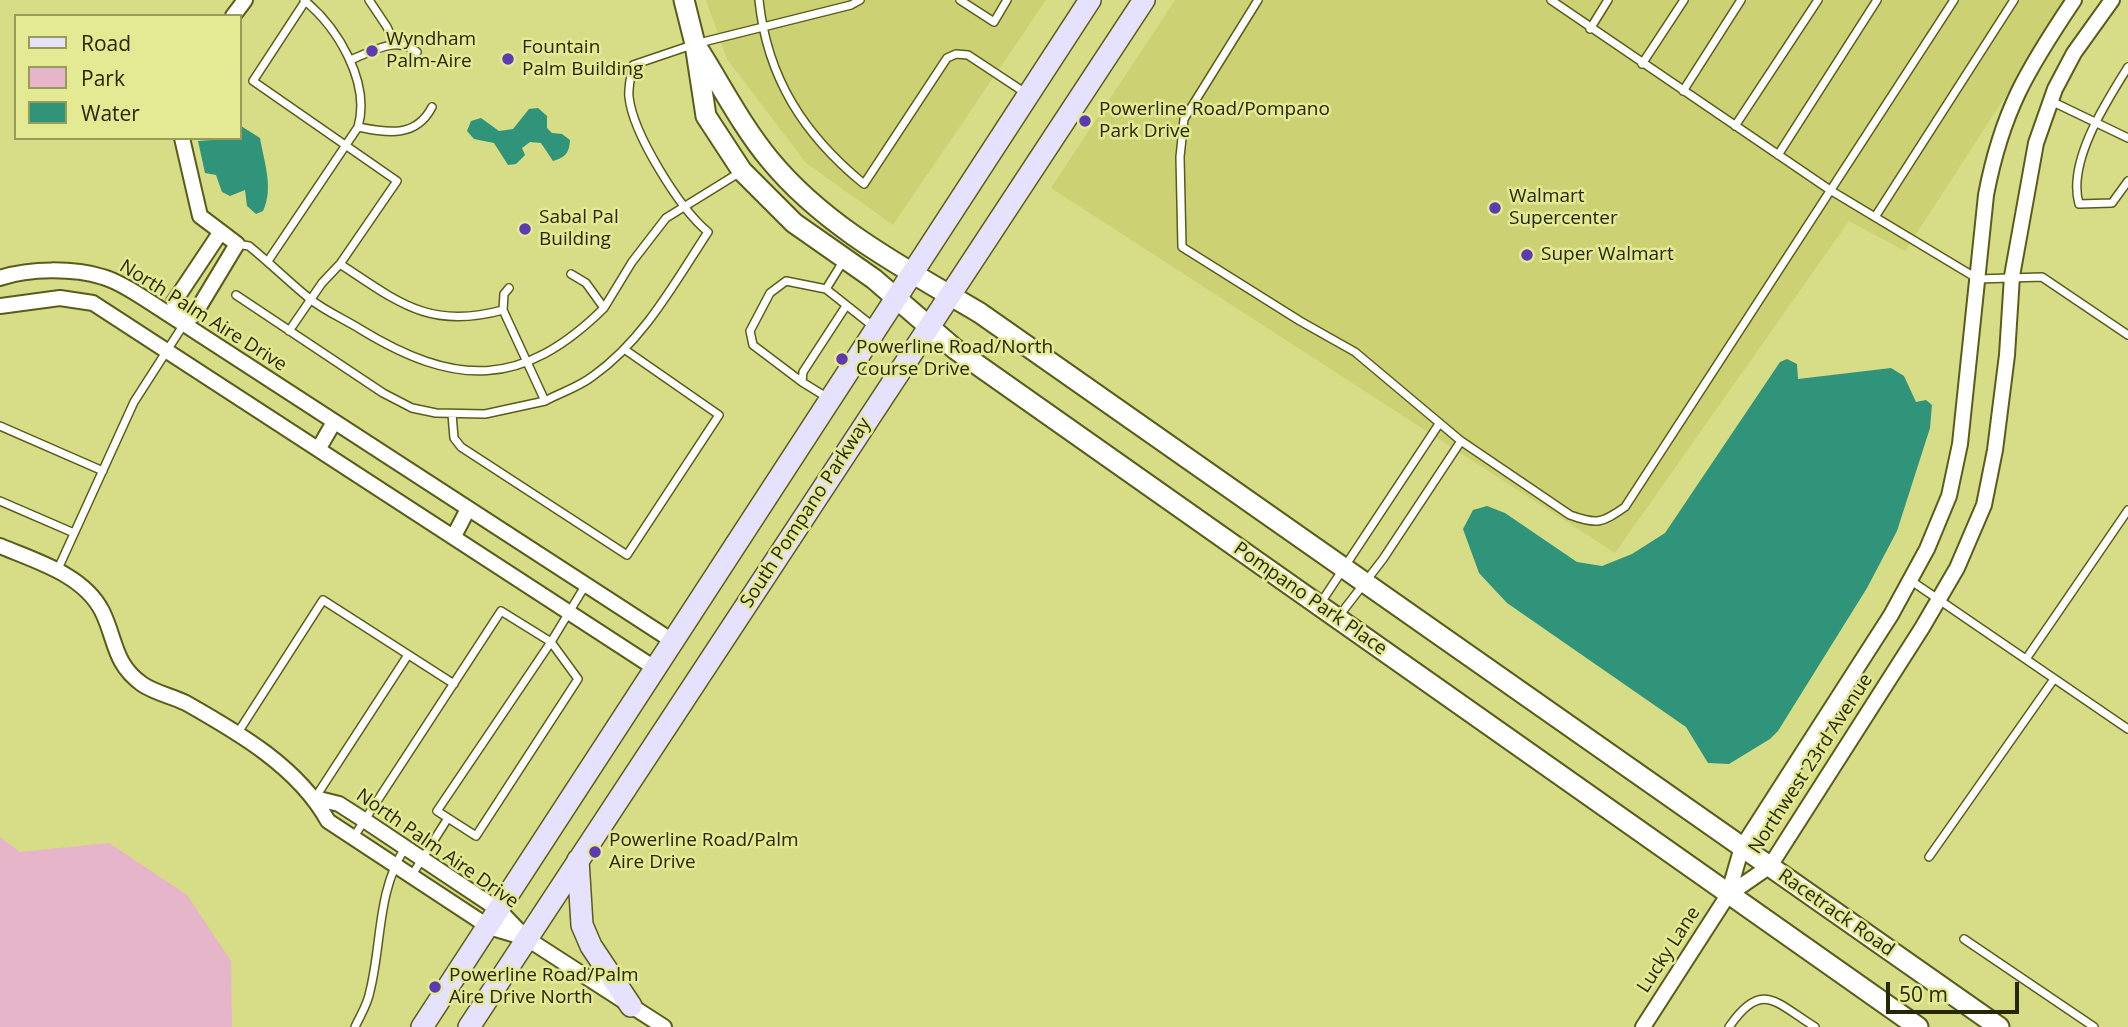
<!DOCTYPE html>
<html>
<head>
<meta charset="utf-8">
<style>
  body { margin:0 }
  #map { position:relative; width:2128px; height:1027px; overflow:hidden; background:#d7dc87; font-family:"Open Sans",sans-serif }
  canvas { display:block }
  .legend { position:absolute; left:14px; top:14px; width:228px; height:126px; box-sizing:border-box; background:#e4e994; border:2px solid #989c5a; margin:0; padding:9px 12px; list-style:none; font-size:21px; color:#262804 }
  .legend li { display:flex; align-items:center; gap:14px; height:35px }
  .legend b { width:35px; border:2px solid #989c5a }
  .scale { position:absolute; left:1886px; top:982px; width:133px; height:32px; box-sizing:border-box; border:4px solid #262804; border-top:0; padding-left:9px; font-size:21px; line-height:24px; white-space:nowrap; color:#262804; -webkit-text-stroke:5px #e4e994; paint-order:stroke }
</style>
</head>
<body>
<div id="map">
<canvas width="2128" height="1027"></canvas>
<ul class="legend">
<li><b style="height:9px;background:#e6e1fc"></b>Road</li>
<li><b style="height:19px;background:#e6b5ca"></b>Park</li>
<li><b style="height:19px;background:#2f9479"></b>Water</li>
</ul>
<div class="scale">50 m</div>
</div>
<script>
const g = document.querySelector('canvas').getContext('2d');
g.lineJoin = 'round';
function fillPath(path, color) { g.fillStyle = color; g.fill(path, 'evenodd'); }
function trace(path, color, width, dash) { g.strokeStyle = color; g.lineWidth = width; g.lineCap = dash ? 'butt' : 'round'; g.setLineDash(dash || []); g.stroke(path); }
function drawText(font, color, halo, rows, align = 'center') {
  g.font = font + ' "Open Sans",sans-serif'; g.lineWidth = 5; g.setLineDash([]); g.textBaseline = 'middle'; g.strokeStyle = halo; g.fillStyle = color; for (const [text, x, y, turn = 0] of rows) {
    g.save(); g.translate(x, y); g.rotate((+turn || 0) * Math.PI / 180); g.textAlign = isNaN(turn) ? turn : align; if (halo) g.strokeText(text, 0, 0); g.fillText(text, 0, 0); g.restore();
  }
}
const built = new Path2D(`
  M706 0H1046L893 225 806 163 727 59Z
  M1175 0H2068L1905 251 1849 221 1615 553 1051 188Z`);
const green = new Path2D(`
  M0 837 20 852 109 843 187 895 231 961 232 1027H0Z`);
const water = new Path2D(`
  M538 108 547 116V128L552 133 562 134 570 140C569 153 566 157 553 161L541 143 530 142 522 148 525 155 516 164 508 165 494 143 474 139 467 131 471 121 481 118 499 131 513 129 529 109Z
  M240 121 241 126 260 138C264 162 274 188 263 211L256 214 247 206 245 190 230 196 222 192 216 175 205 173 198 141 240 138Z
  M1787 359 1797 364 1798 379 1891 368 1904 376 1916 402 1926 400 1932 405 1930 428 1897 531 1867 588 1778 731 1770 739 1729 764 1708 763 1686 727 1507 603 1479 573 1463 529 1473 510 1487 506 1505 513 1577 562 1602 566 1632 554 1665 533 1780 362Z`);
const service = new Path2D(`
  M369 0 387 27 394 43
  M759 0C767 78 804 135 864 184L947 58 956 54 968 55 1027 94
  M960 0 994 22 1007 0
  M1258 0 1184 119 1180 157 1182 247 1300 321 1355 352 1461 441 1570 515C1597 525 1602 523 1625 507L1954 0
  M1551 0 1830 190 1978 279 2042 277 2128 335
  M1590 29 1608 0
  M350 60C372 52 396 35 417 52
  M1642 64 1684 0
  M2128 67C2106 102 2067 162 2079 204L2112 203 2128 181
  M1683 91 1741 0
  M2051 101 2128 138
  M1735 126 1818 0
  M358 127C388 133 416 138 432 107
  M1778 155 1877 0
  M1875 217 2014 0
  M237 244 249 246C270 263 289 282 310 299 325 311 344 319 360 329 455 387 522 389 604 308L586 283 571 274
  M844 260 826 289 874 327
  M268 261 358 127C371 82 337 27 304 0
  M236 295 383 393 412 408 436 413 485 414 545 401 503 310C429 330 398 302 340 264L397 181 253 81 306 0
  M604 308 632 262 666 218 742 171
  M503 310 504 294 509 288
  M289 331 322 283 340 264
  M802 382 753 345 750 331 770 293 786 281 826 289
  M828 398 802 382 803 372 846 306
  M545 401C560 393 579 387 593 376 644 340 675 282 708 232 680 209 633 134 629 97 628 87 631 75 633 65L695 44 851 5 860 0
  M452 414 454 438 461 447 627 555 719 415 624 349
  M0 426 103 471
  M0 501 74 533
  M57 571 134 402 184 324
  M1910 580 2128 729
  M1320 604 1439 424
  M1339 616 1383 559 1461 441
  M2026 659 2128 510
  M237 734 323 600 454 684
  M315 798 408 655
  M353 838 501 611 551 642 578 679 476 836 437 811 551 642 585 586
  M1929 857 2054 679
  M412 875 448 818
  M1964 939 2094 1027
  M355 1027C360 1016 368 1004 370 991 382 943 377 891 405 848
  M1729 1027C1762 979 1776 1003 1815 1027`);
const minor = new Path2D(`
  M233 16 245 0
  M182 138 200 216 237 244 196 312 184 324 174 302 220 233
  M0 278C29 268 74 268 103 277 125 283 162 311 184 324L671 640
  M0 306 60 298 93 303 653 667
  M319 448 334 422
  M454 536 468 509
  M0 546C35 561 83 574 102 611 116 639 113 663 142 684 155 693 172 696 186 703 239 733 298 767 328 821L489 927 526 938
  M315 798 339 804 364 820 499 910 526 938 664 1027
  M1728 895 1770 866 1922 628 1957 568 1984 505 1995 450 2007 355 2012 276 2036 143 2055 89 2074 53 2112 0
  M1643 1027 1728 895 1742 847 1891 615 1927 549 1949 496 1960 444 1986 195C2002 111 2027 70 2074 0`);
const tertiary = new Path2D(`
  M684 0 695 44 706 116 742 171 794 223 874 279 955 349 1918 1027
  M695 44C720 83 741 125 770 160 826 228 906 269 980 313L1999 1027`);
const secondary = new Path2D(`
  M578 860 582 925 591 946 631 1006
  M422 1027 1090 0
  M469 1027 1144 0`);
const markers = [
  [372,51,7,"#5e3ab2"],
  [508,59,7,"#5e3ab2"],
  [1085,121,7,"#5e3ab2"],
  [1495,208,7,"#5e3ab2"],
  [525,229,7,"#5e3ab2"],
  [1527,255,7,"#5e3ab2"],
  [842,359,7,"#5e3ab2"],
  [595,852,7,"#5e3ab2"],
  [435,987,7,"#5e3ab2"]
];
const poiNames = [
  ["Wyndham",386,40],
  ["Palm-Aire",386,62],
  ["Fountain",522,48],
  ["Palm Building",522,70],
  ["Powerline Road/Pompano",1099,110],
  ["Park Drive",1099,132],
  ["Walmart",1509,197],
  ["Supercenter",1509,219],
  ["Sabal Pal",539,218],
  ["Building",539,240],
  ["Super Walmart",1541,255],
  ["Powerline Road/North",856,348],
  ["Course Drive",856,370],
  ["Powerline Road/Palm",609,841],
  ["Aire Drive",609,863],
  ["Powerline Road/Palm",449,976],
  ["Aire Drive North",449,998]
];
const streetNames = [
  ["North Palm Aire Drive",203,316,32],
  ["South Pompano Parkway",806,513,-57],
  ["Pompano Park Place",1310,599,35],
  ["Northwest 23rd Avenue",1811,764,-57],
  ["North Palm Aire Drive",437,849,35],
  ["Racetrack Road",1836,913,35],
  ["Lucky Lane",1669,950,-57]
];
fillPath(built, '#ccd173');
fillPath(green, '#e6b5ca');
fillPath(water, '#2f9479');
trace(service, '#5a5c1b', 10);
trace(minor, '#5a5c1b', 18);
trace(tertiary, '#5a5c1b', 23);
trace(secondary, '#5a5c1b', 24);
trace(service, '#fff', 7);
trace(minor, '#fff', 14);
trace(tertiary, '#fff', 19);
trace(secondary, '#e6e1fc', 21);
for (const [x, y, r, color] of markers) { const dot = new Path2D(); dot.arc(x, y, r, 0, 2 * Math.PI); g.fillStyle = color; g.fill(dot); trace(dot, '#e4e994', 2.5); }
drawText('19px', '#262804', '#e4e994', poiNames, 'left');
drawText('19px', '#262804', '#e4e994', streetNames);
</script>
</body>
</html>
